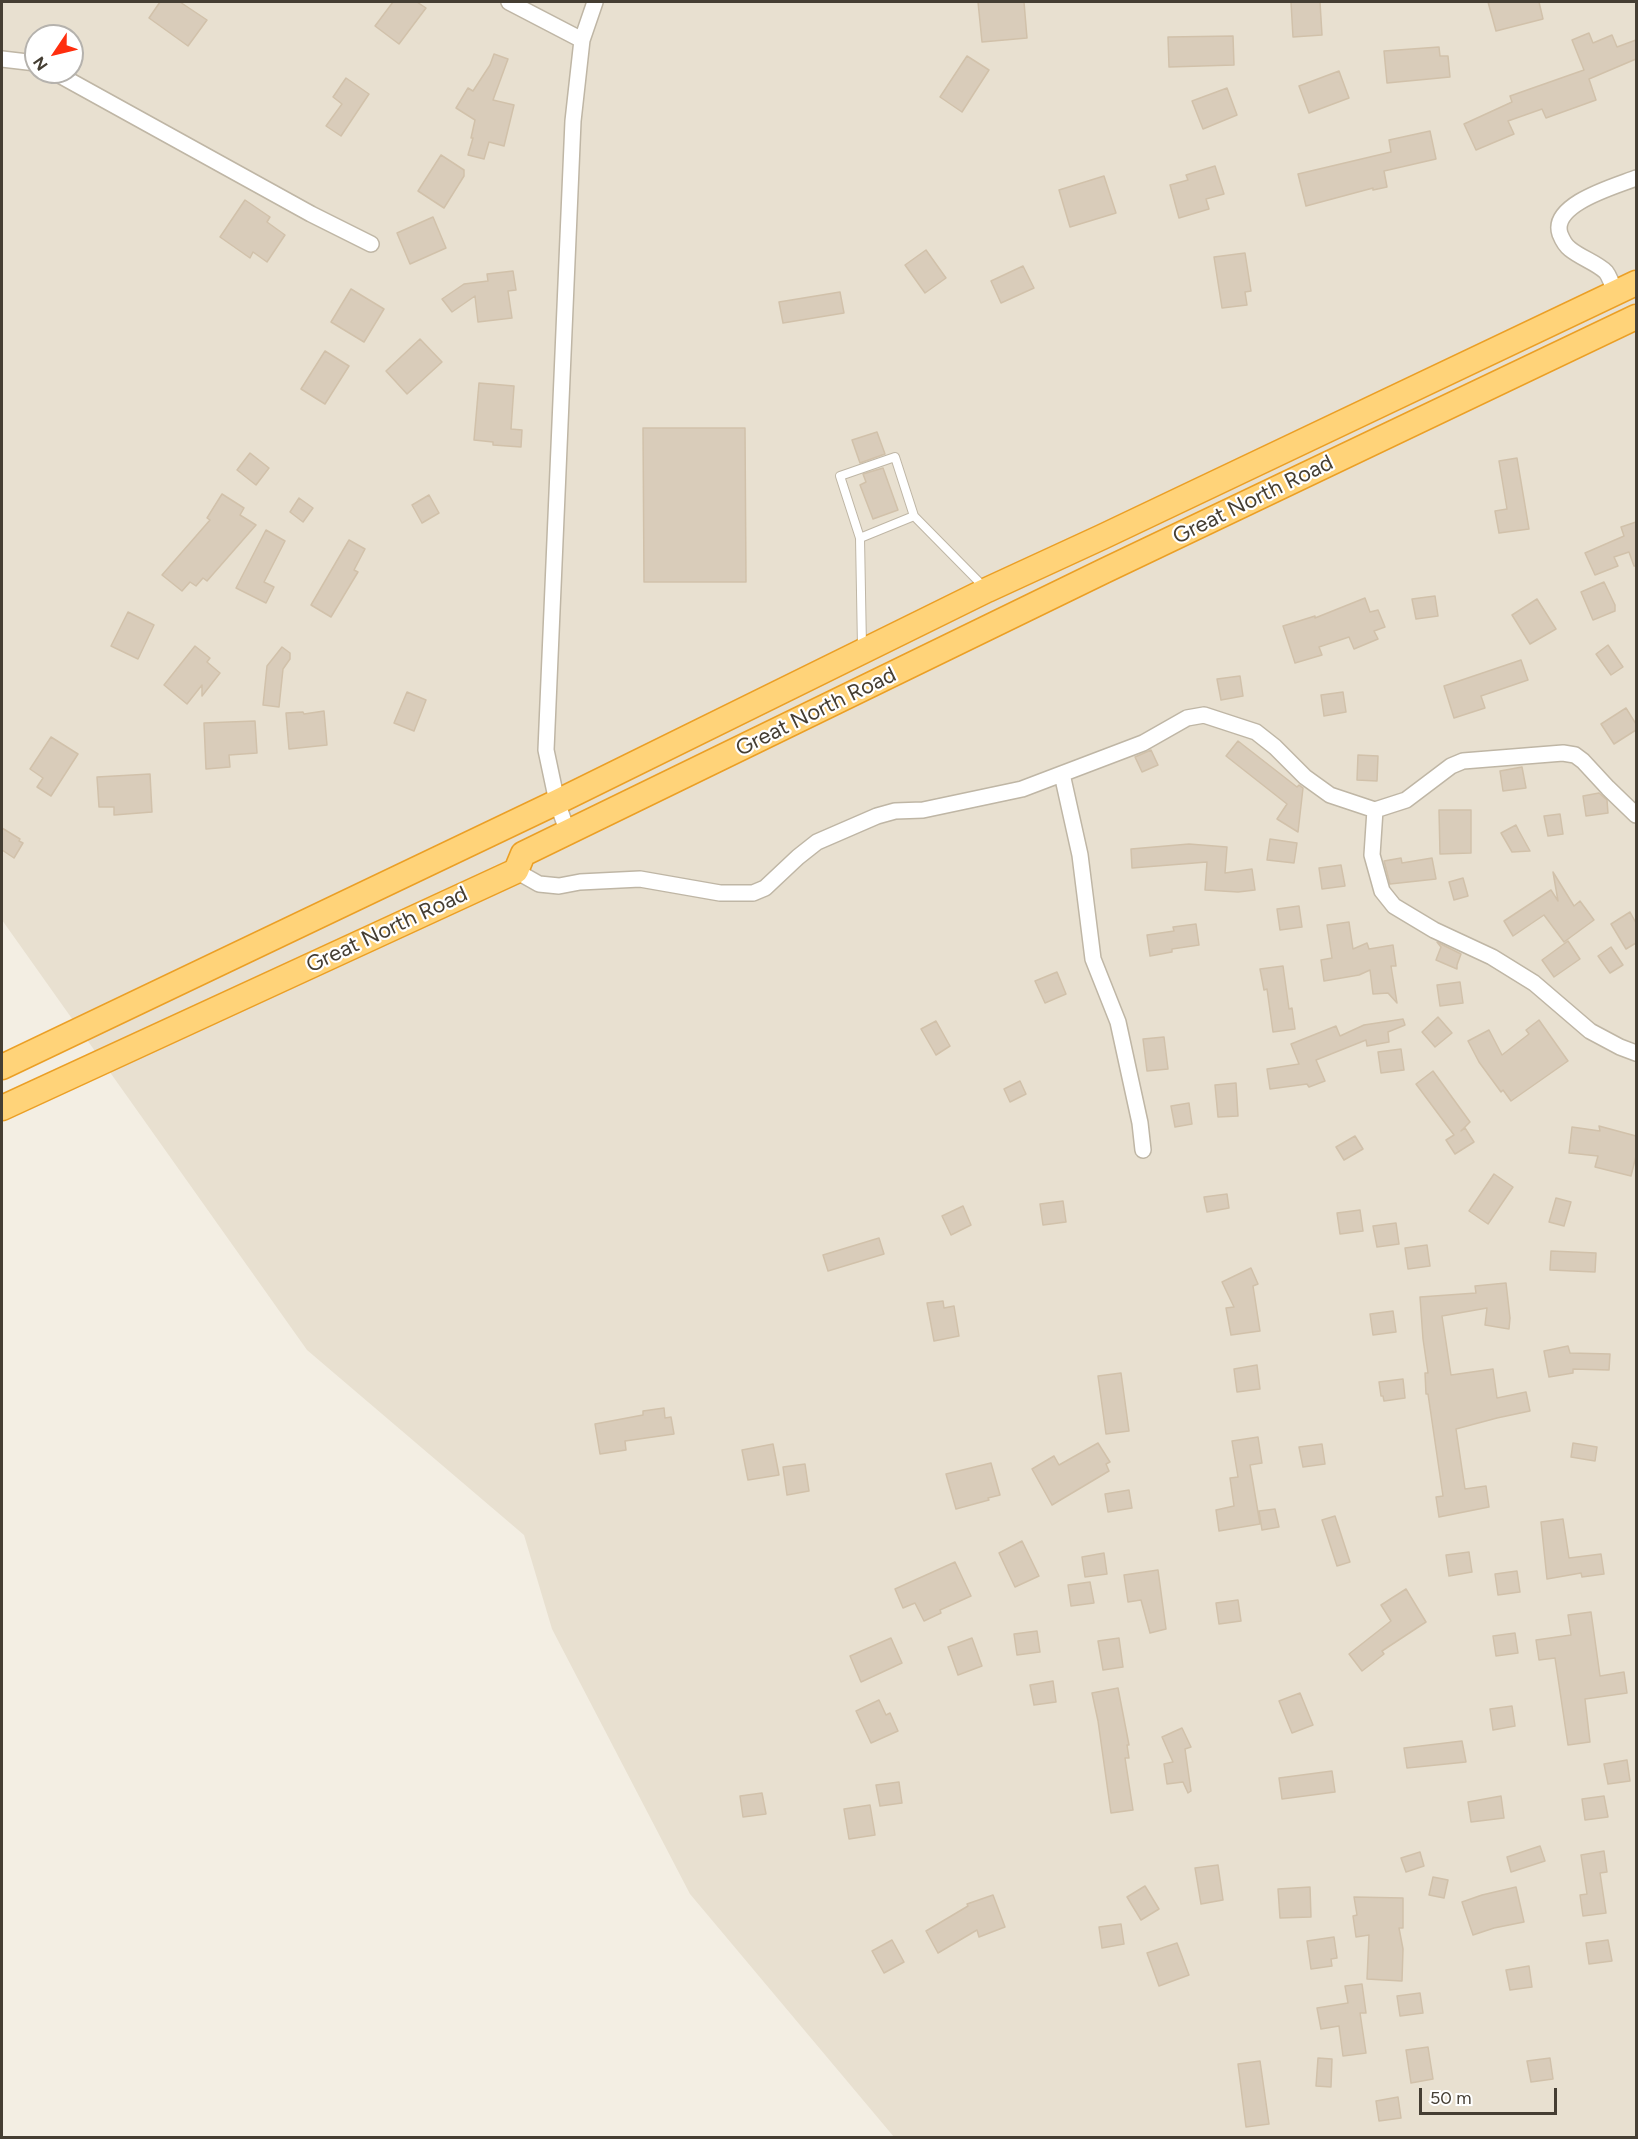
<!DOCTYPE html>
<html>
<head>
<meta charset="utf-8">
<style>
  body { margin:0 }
  #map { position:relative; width:1638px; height:2139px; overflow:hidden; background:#f3eee3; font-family:Figtree,sans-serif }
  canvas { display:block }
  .frame { position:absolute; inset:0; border:3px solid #453e33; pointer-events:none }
  .north { position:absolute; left:24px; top:24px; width:60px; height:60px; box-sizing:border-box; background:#fff; border:2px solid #b5b2ad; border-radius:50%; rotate:235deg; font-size:16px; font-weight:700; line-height:24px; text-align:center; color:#453e33 }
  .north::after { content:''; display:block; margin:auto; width:21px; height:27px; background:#ff2e0e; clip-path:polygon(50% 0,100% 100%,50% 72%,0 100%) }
  .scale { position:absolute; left:1419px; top:2088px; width:138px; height:27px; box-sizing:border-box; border:3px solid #453e33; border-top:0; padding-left:8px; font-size:18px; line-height:21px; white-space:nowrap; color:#453e33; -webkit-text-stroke:4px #fff; paint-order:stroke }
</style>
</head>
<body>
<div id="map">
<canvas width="1638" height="2139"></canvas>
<div class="frame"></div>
<div class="north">N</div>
<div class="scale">50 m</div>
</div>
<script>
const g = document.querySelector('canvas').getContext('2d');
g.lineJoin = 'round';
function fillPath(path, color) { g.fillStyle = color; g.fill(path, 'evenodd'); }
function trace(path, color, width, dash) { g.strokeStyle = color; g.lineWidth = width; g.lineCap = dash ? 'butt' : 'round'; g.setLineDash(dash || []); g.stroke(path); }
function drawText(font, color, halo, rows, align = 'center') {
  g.font = font + ' Figtree,sans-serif'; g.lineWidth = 4.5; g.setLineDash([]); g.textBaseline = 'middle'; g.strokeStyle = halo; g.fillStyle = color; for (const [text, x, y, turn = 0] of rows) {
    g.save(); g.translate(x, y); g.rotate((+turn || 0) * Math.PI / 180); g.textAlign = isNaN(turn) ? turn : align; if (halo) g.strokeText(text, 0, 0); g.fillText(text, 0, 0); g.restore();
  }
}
const residential = new Path2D(`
  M2 2H1636V2137H894L690 1894 552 1629 524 1535 307 1350 2 920ZM36 36H72V72H36Z`);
const building = new Path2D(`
  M160 2H180L207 20 188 46 149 18Z
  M393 2H417L426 8 399 44 375 26Z
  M978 2H1024L1027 38 982 42Z
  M1291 2H1320L1322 35 1293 37Z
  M1488 2H1539L1543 19 1496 31Z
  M1589 33 1593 43 1612 35 1617 47 1636 40V59L1589 79 1596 100 1546 118 1542 109 1508 121 1514 134 1476 150 1464 124 1512 102 1510 96 1584 70 1572 40Z
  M1233 36 1234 65 1169 67 1168 37Z
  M1439 47 1440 56H1448L1450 77 1387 83 1384 51Z
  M494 54 508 59 493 100 514 105 504 146 489 142 484 159 468 155 473 138H471L475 120 456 108 468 88 473 91 490 65Z
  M967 56 989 70 962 112 940 97Z
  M1339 71 1349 98 1309 113 1299 86Z
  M346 78 369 94 341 136 326 126 342 104 333 97Z
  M1227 88 1237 115 1203 129 1192 101Z
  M1430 131 1436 159 1384 171 1387 187 1373 190V188L1306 206 1298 174 1391 152 1389 140Z
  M441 155 464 170V176L444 208 418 191Z
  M1215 166 1224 194 1206 199 1209 209 1179 218 1170 185 1188 180 1186 175Z
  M1104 176 1116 213 1070 227 1059 190Z
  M245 200 270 217 267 222 285 235 267 262 253 252 250 258 220 237Z
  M433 217 446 248 410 264 397 233Z
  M926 250 946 278 925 293 905 265Z
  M1245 253 1251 291 1245 292 1247 305 1222 308 1214 257Z
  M1023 266 1034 288 1001 303 991 281Z
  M513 271 516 290 508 291 512 318 478 322 475 296 452 312 442 299 464 284 488 281 487 274Z
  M351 289 384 309 364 342 331 322Z
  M840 292 844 313 783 323 779 302Z
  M420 339 442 362 407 394 386 371Z
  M325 351 349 366 325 404 301 389Z
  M479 383 514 386 511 429 522 430 521 447 493 445V442L474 440Z
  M643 428H745L746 582H644Z
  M877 432 885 454 860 463 852 440Z
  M250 453 269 468 256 485 237 470Z
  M1517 458 1529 529 1499 533 1495 511 1507 509 1499 461Z
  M883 468 898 510 873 519 860 485 866 482 863 474Z
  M222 494 244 508 240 515 256 525 207 581 203 578 196 586 190 582 182 591 162 575 210 520 207 518Z
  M429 495 439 513 422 523 412 505Z
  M299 498 313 508 303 522 290 512Z
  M1636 522V566H1634L1629 552 1614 557 1618 566 1595 575 1585 553 1624 536 1621 527Z
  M266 530 285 541 264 582 274 587 266 603 236 588Z
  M349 540 365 549 354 570 358 572 331 617 311 605Z
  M1604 582 1615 605V611L1593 620 1581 592Z
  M1435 596 1438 616 1416 619 1412 599Z
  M1365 598 1370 612 1378 610 1385 627 1374 631 1378 639 1354 649 1349 637 1319 647 1322 655 1295 663 1283 626 1315 616V618Z
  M1537 599 1556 629 1530 644 1512 615Z
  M128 612 154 625 138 659 111 646Z
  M1608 645 1623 667 1611 675 1596 654Z
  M195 646 210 658 207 662 220 673 202 696V685L187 704 164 685Z
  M282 647 290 653V659L283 669 279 707 263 705 267 666Z
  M1521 660 1528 680 1481 696 1485 708 1454 718 1444 686Z
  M1240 676 1243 696 1221 700 1217 679Z
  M407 692 426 700 414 731 394 723Z
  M1343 692 1346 712 1324 716 1321 695Z
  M1626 708 1636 724V730L1614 744 1601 724Z
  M324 711 327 745 289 749 286 713 303 712 304 714Z
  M255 721 257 753 229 755 230 767 206 769 204 723Z
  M51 737 78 754 51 796 37 787 43 778 30 769Z
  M1238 741 1297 787 1299 785 1303 788 1298 832 1277 819 1287 804 1226 756Z
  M1151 750 1158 765 1142 772 1135 757Z
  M1358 755 1378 756 1377 781 1357 780Z
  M1522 767 1526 788 1503 791 1500 771Z
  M150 774 152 812 114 815V807H99L97 777Z
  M1599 793 1607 800 1608 813 1586 816 1583 796Z
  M1439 810H1471V853L1440 854Z
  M1560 814 1563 834 1548 836 1544 816Z
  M1516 825 1519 831 1530 851 1512 852 1501 833Z
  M2 828 20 839 19 841 23 843 14 858 2 850Z
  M1270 839 1297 843 1294 863 1267 860Z
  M1189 844 1227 847 1225 873 1252 869 1255 890 1238 892 1205 890 1207 862 1132 868 1131 849Z
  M1401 858 1402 863 1432 858 1436 879 1390 884 1384 861Z
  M1341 865 1345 886 1322 889 1319 868Z
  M1553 872 1574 906 1580 901 1594 920 1564 942 1544 915 1513 936 1504 921 1551 890 1558 901Z
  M1463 878 1468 896 1454 900 1449 882Z
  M1299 906 1302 927 1280 930 1277 909Z
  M1630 912 1636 923V943L1626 949 1611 924Z
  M1349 922 1353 949 1367 943 1369 949 1393 945 1396 966H1391L1397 1003 1388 993 1373 994 1370 970 1359 975 1324 981 1321 960 1332 958 1327 925Z
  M1196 924 1199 945 1172 949V952L1150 956 1147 935 1174 931 1173 927Z
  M1568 941 1580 959 1554 977 1542 960Z
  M1437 942 1461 954 1457 965V969L1436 960 1441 947Z
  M1611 947 1623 965 1610 973 1598 956Z
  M1283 966 1289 1009 1292 1008 1295 1029 1273 1032 1267 989 1264 990 1260 969Z
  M1057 972 1066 994 1045 1003 1035 981Z
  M1460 982 1463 1003 1440 1006 1437 985Z
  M1438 1017 1452 1033 1435 1047 1422 1032Z
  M1403 1019 1405 1025 1388 1032 1389 1042 1367 1046 1366 1040 1316 1060 1325 1081 1309 1087 1307 1084 1270 1089 1267 1069 1299 1064 1291 1044 1336 1026 1340 1036 1364 1025Z
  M1539 1020 1568 1061 1511 1101 1503 1090 1501 1092 1479 1062 1468 1041 1489 1030 1502 1055 1529 1034 1526 1030Z
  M936 1021 950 1046 936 1055 921 1029Z
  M1164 1037 1168 1069 1147 1071 1143 1039Z
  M1401 1049 1404 1070 1381 1073 1378 1052Z
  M1433 1071 1470 1122 1461 1131 1465 1128 1474 1142 1455 1154 1446 1140 1454 1135 1416 1084Z
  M1020 1081 1026 1094 1010 1102 1004 1089Z
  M1236 1083 1238 1116 1218 1117 1215 1085Z
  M1189 1103 1192 1124 1175 1127 1171 1106Z
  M1599 1126 1636 1136V1156L1631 1176 1595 1167 1598 1156 1569 1153 1572 1127 1600 1131Z
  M1355 1136 1363 1149 1344 1160 1336 1147Z
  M1494 1174 1513 1187 1488 1224 1469 1211Z
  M1227 1194 1229 1208 1207 1212 1204 1197Z
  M1556 1198 1571 1202 1564 1226 1549 1222Z
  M1063 1201 1066 1222 1043 1225 1040 1204Z
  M963 1206 971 1225 951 1235 942 1216Z
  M1360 1210 1363 1231 1340 1234 1337 1213Z
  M1396 1223 1399 1244 1377 1247 1373 1226Z
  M879 1238 884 1254 828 1271 823 1255Z
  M1427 1245 1430 1266 1408 1269 1405 1248Z
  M1551 1251 1596 1253 1595 1272 1550 1270Z
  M1251 1268 1258 1284 1253 1286 1260 1331 1231 1335 1226 1308 1234 1307 1222 1282Z
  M1506 1283 1510 1318 1509 1329 1485 1325 1487 1308 1442 1316 1451 1375 1493 1369 1497 1398 1526 1392 1530 1411 1497 1418 1456 1429 1465 1489 1486 1486 1489 1507 1439 1517 1436 1497 1443 1496 1428 1394H1426L1425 1373H1428L1423 1339 1420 1297 1476 1293 1475 1286Z
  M943 1301 944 1308 954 1306 959 1336 934 1341 927 1303Z
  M1393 1311 1396 1332 1373 1335 1370 1314Z
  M1568 1346 1570 1353 1610 1354 1609 1370 1573 1369V1373L1549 1377 1544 1351Z
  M1257 1365 1260 1389 1237 1392 1234 1369Z
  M1121 1373 1129 1431 1106 1434 1098 1376Z
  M1403 1379 1405 1398 1384 1401 1383 1396H1381L1379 1382Z
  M664 1408 665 1418 671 1417 674 1434 625 1441 626 1450 600 1454 595 1424 643 1415V1411Z
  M1258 1437 1262 1463 1250 1465 1260 1524 1219 1531 1216 1510 1234 1506 1230 1478 1238 1477 1232 1441Z
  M1098 1443 1110 1462 1106 1464 1109 1471 1052 1505 1032 1469 1054 1456 1059 1465Z
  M1573 1443 1597 1447 1595 1461 1571 1457Z
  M773 1444 779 1475 748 1480 742 1450Z
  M1322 1444 1325 1464 1303 1467 1299 1447Z
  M991 1463 1000 1495 988 1498 989 1500 956 1509 946 1474Z
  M805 1464 809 1491 787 1495 783 1467Z
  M1129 1490 1132 1508 1108 1512 1105 1494Z
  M1275 1509 1279 1527 1262 1530 1259 1511Z
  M1335 1516 1350 1562 1337 1566 1322 1520Z
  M1563 1519 1569 1558 1601 1554 1604 1574 1582 1577 1581 1573 1547 1579 1541 1522Z
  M1022 1541 1039 1576 1015 1587 999 1553Z
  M1469 1552 1472 1572 1449 1576 1446 1555Z
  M1104 1553 1107 1574 1085 1577 1082 1557Z
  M955 1562 971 1596 940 1610 941 1613 924 1621 915 1603 903 1608 895 1589Z
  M1158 1570 1166 1629 1150 1633 1141 1600 1128 1602 1124 1575Z
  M1517 1571 1520 1592 1498 1595 1495 1574Z
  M1090 1582 1094 1603 1071 1606 1068 1585Z
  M1406 1589 1426 1622 1382 1651 1384 1654 1362 1671 1349 1654 1391 1621 1381 1605Z
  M1238 1600 1241 1621 1219 1624 1216 1603Z
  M1591 1612 1600 1676 1624 1672 1627 1693 1585 1699 1590 1742 1568 1745 1555 1658 1539 1660 1536 1640 1571 1635 1568 1615Z
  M1037 1631 1040 1652 1017 1655 1014 1634Z
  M1515 1633 1518 1653 1496 1656 1493 1636Z
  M891 1638 902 1663 861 1682 850 1656Z
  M972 1638 982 1666 958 1675 948 1647Z
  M1119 1638 1123 1667 1103 1670 1098 1641Z
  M1053 1681 1056 1702 1034 1705 1030 1685Z
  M1118 1688 1129 1745H1127L1129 1758H1125L1133 1810 1111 1813 1098 1721 1092 1693Z
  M1300 1693 1313 1725 1292 1733 1279 1701Z
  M879 1700 886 1715 890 1713 898 1731 871 1743 856 1711Z
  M1512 1706 1515 1726 1493 1730 1490 1709Z
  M1182 1728 1191 1747 1185 1749 1191 1791 1188 1793 1183 1782 1167 1784 1164 1764 1173 1762 1162 1737Z
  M1462 1741 1466 1762 1407 1768 1404 1748Z
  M1627 1760 1630 1781 1608 1784 1604 1764Z
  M1332 1771 1335 1792 1282 1799 1279 1778Z
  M899 1782 902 1803 880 1806 876 1785Z
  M762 1793 766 1814 743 1817 740 1796Z
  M1501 1796 1504 1818 1471 1822 1468 1802Z
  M1604 1796 1608 1817 1585 1820 1582 1799Z
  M870 1805 875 1835 849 1839 844 1809Z
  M1540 1846 1545 1861 1511 1872 1507 1857Z
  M1604 1851 1607 1872 1600 1873 1606 1913 1583 1916 1580 1895 1587 1894 1581 1855Z
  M1420 1852 1424 1866 1406 1872 1401 1858Z
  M1218 1865 1223 1900 1201 1904 1195 1868Z
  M1433 1877 1448 1880 1444 1898 1429 1895Z
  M1145 1886 1159 1909 1141 1920 1127 1897Z
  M1310 1887 1311 1917 1280 1918 1278 1889Z
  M1516 1887 1524 1922 1494 1928 1473 1935 1462 1902 1482 1895Z
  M993 1895 1005 1927 979 1937 977 1930 938 1953 926 1931 968 1906 967 1904Z
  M1354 1897 1403 1898V1928H1399L1403 1949 1402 1981 1367 1979 1369 1935 1356 1937 1353 1916 1357 1915Z
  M1121 1924 1124 1944 1102 1948 1099 1927Z
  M1334 1937 1337 1958 1331 1959 1332 1966 1311 1969 1307 1941Z
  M892 1940 904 1962 884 1973 872 1951Z
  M1608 1940 1612 1961 1589 1964 1586 1943Z
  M1177 1943 1189 1975 1159 1986 1147 1953Z
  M1529 1966 1532 1987 1510 1990 1506 1970Z
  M1362 1984 1366 2013H1360L1366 2053 1343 2056 1339 2026 1321 2029 1317 2008 1348 2003 1345 1986Z
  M1420 1993 1423 2013 1400 2016 1397 1996Z
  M1428 2047 1433 2079 1411 2083 1406 2050Z
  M1318 2058 1332 2059 1331 2087 1316 2086Z
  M1550 2058 1553 2079 1531 2082 1527 2061Z
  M1260 2061 1269 2124 1246 2127 1238 2064Z
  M1398 2097 1401 2118 1379 2121 1376 2101Z`);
const service = new Path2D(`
  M860 538 840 476 895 457 914 516
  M862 647 860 538 914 516 984 587`);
const minor = new Path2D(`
  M509 2 582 40
  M2 59 36 63
  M54 72 311 214 371 244
  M1615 294C1613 287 1610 277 1606 272 1597 263 1581 258 1570 249 1566 246 1562 239 1560 234 1550 204 1616 186 1636 178
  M1062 774 1080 855 1093 959 1118 1022 1140 1123 1143 1150
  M1375 810 1372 855 1382 891 1394 906 1434 930 1492 957 1534 983 1590 1031 1620 1047 1636 1053
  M568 833 557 802 546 750 573 121 582 40 595 2
  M516 871 539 884 559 886 580 882 640 879 720 893H753L765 888 798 857 817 842 877 816 895 811 923 810 1022 789 1143 743 1187 718 1204 715 1256 732 1275 747 1305 777 1330 795 1375 810 1406 800 1451 766 1463 761 1563 753 1575 755 1583 761 1608 788 1636 815`);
const trunk = new Path2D(`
  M2 1067 557 802 987 590 1102 537 1636 283
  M2 1108 516 871 523 854 1104 571 1636 317`);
const streetNames = [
  ["Great North Road",1253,500,-26],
  ["Great North Road",816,712,-26],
  ["Great North Road",387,930,-25]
];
fillPath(residential, '#e8e0d0');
fillPath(building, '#d9ccba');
trace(building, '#d1c1aa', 1.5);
trace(service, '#bfb6a5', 10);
trace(minor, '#bfb6a5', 18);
trace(trunk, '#eb9f25', 27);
trace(service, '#fff', 8);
trace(minor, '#fff', 15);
trace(trunk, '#ffd379', 24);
drawText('22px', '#453e33', '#fff', streetNames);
</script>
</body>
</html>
